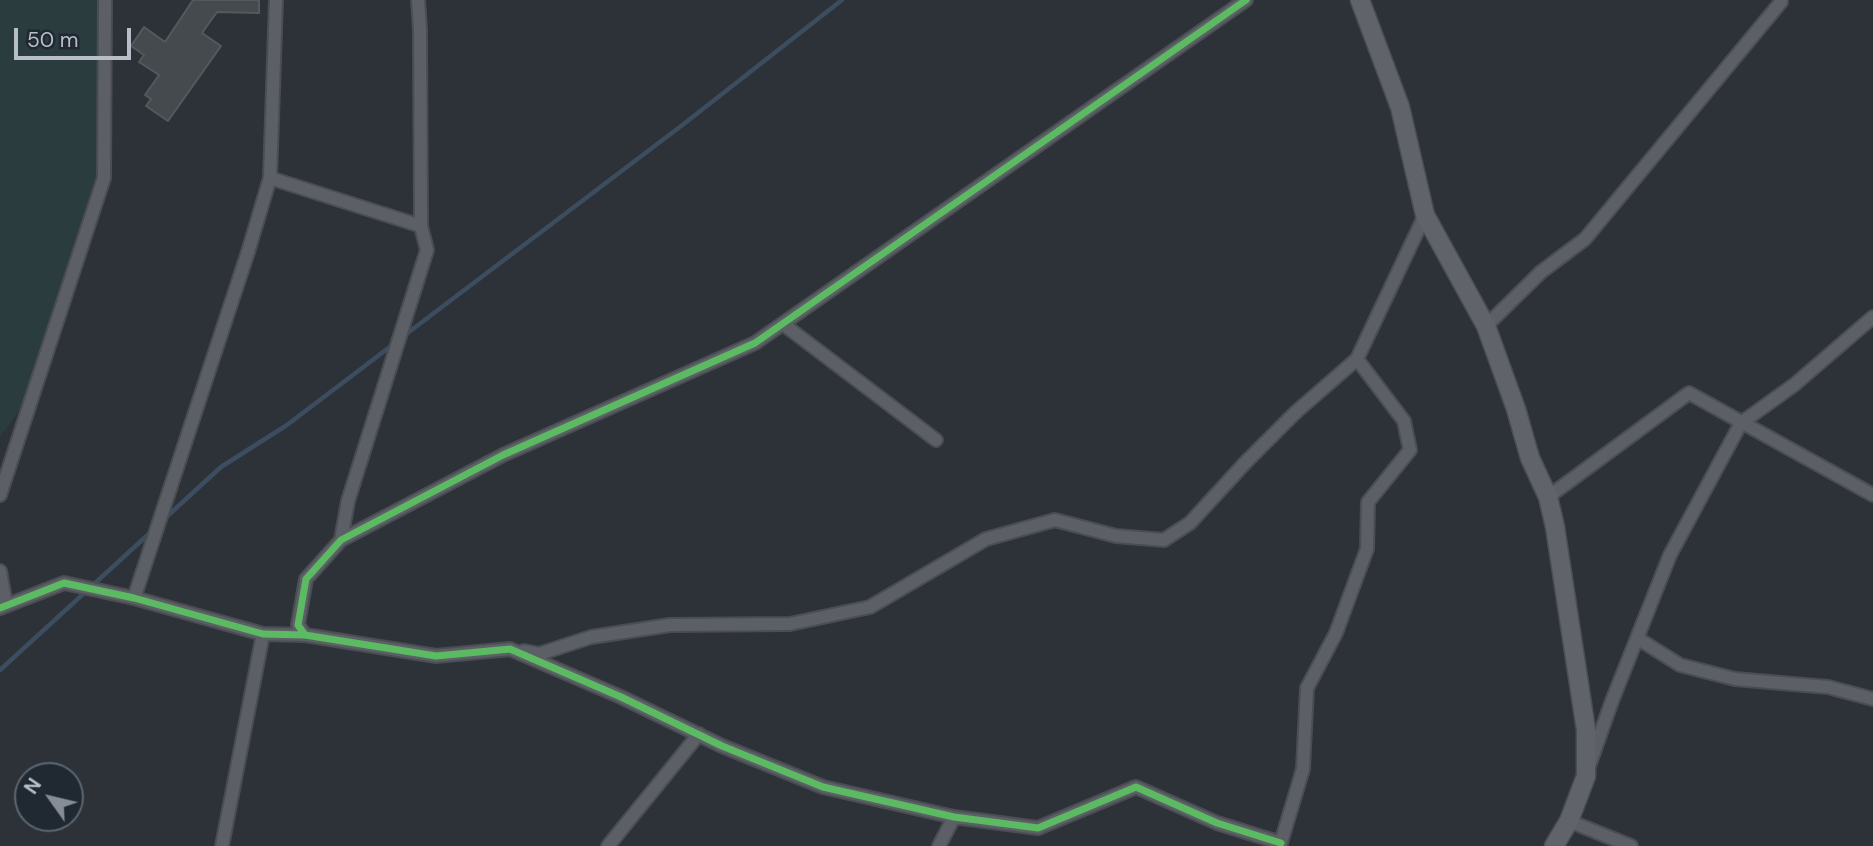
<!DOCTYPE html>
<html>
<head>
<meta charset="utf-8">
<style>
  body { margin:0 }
  #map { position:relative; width:1873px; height:846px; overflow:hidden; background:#2c3238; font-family:"DM Sans",sans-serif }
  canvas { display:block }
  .north { position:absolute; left:14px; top:762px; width:70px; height:70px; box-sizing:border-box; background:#202832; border:2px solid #5c646e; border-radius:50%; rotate:304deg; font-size:19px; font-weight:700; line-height:28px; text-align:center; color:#b7bec8 }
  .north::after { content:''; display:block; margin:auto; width:24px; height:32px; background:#868d96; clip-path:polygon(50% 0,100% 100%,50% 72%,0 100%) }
  .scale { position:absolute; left:14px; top:28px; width:117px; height:32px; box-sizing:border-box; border:4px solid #b7bec8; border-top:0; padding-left:9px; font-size:21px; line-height:24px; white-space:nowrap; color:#b7bec8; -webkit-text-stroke:5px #202832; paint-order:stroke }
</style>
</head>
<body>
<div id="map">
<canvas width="1873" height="846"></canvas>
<div class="north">N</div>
<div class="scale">50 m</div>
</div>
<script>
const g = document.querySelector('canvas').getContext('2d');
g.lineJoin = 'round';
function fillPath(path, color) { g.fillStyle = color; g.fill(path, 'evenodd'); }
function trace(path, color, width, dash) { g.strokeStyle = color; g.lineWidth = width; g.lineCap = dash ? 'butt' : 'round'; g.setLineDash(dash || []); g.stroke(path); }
const green = new Path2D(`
  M0 0H106L108 139 85 238 50 368 0 437Z`);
const stream = new Path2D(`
  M405 335 685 123 842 0
  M163 520 221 467 287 425 395 343
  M0 670 152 531`);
const building = new Path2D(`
  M193 0H259V13L217 12 202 33 221 46 168 121 146 106 151 99 145 95 159 75 139 62 144 55 131 46 144 27 165 42Z`);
const street = new Path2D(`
  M270 178 421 226
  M783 324 936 440
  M1486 326 1541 272 1585 239 1781 2V0
  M0 495 104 178 105 0
  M1548 497 1689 393 1873 495
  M341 540 348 501 427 250 421 226 420 30 418 0
  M0 571 6 605
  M134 598 248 252 270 178 276 0
  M0 608 64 583 134 598 263 634 305 635 436 656 510 649 621 697 722 746 823 787 954 817 1038 828 1136 787 1217 823 1281 843
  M305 635 298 625 306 579 341 540 503 455 755 343 1246 0
  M1637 638 1680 665 1735 679 1828 687 1873 699
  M524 651 539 654 591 637 670 625 790 624 870 607 986 539 1055 520 1116 536 1164 540 1190 523 1245 463 1296 412 1357 359
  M1589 766 1612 701 1670 555 1741 423 1794 385 1873 317
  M1569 821 1631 846
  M222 846 263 634
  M608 846 699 734
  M939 846 954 817
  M1280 846 1303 769 1307 688 1336 633 1367 549 1368 502 1410 450 1404 421 1357 359 1425 215`);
const secondary = new Path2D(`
  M1360 0 1400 107 1425 215 1486 326 1516 409 1530 458 1548 497 1555 527 1586 730V776L1569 821 1554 846`);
const cycleway = new Path2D(`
  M0 608 64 583 134 598 263 634 305 635 436 656 510 649 621 697 722 746 823 787 954 817 1038 828 1136 787 1217 823 1281 843
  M305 635 298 625 306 579 341 540 503 455 755 343 1246 0`);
fillPath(green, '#2a3c3e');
trace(stream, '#3c4d60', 4.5);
fillPath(building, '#454a4f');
trace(building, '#54595f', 2);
trace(street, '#4a4e53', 16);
trace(secondary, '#4a4e53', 21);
trace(street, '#5c6066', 12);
trace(secondary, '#60646a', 18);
trace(cycleway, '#5cba63', 7);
</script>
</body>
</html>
